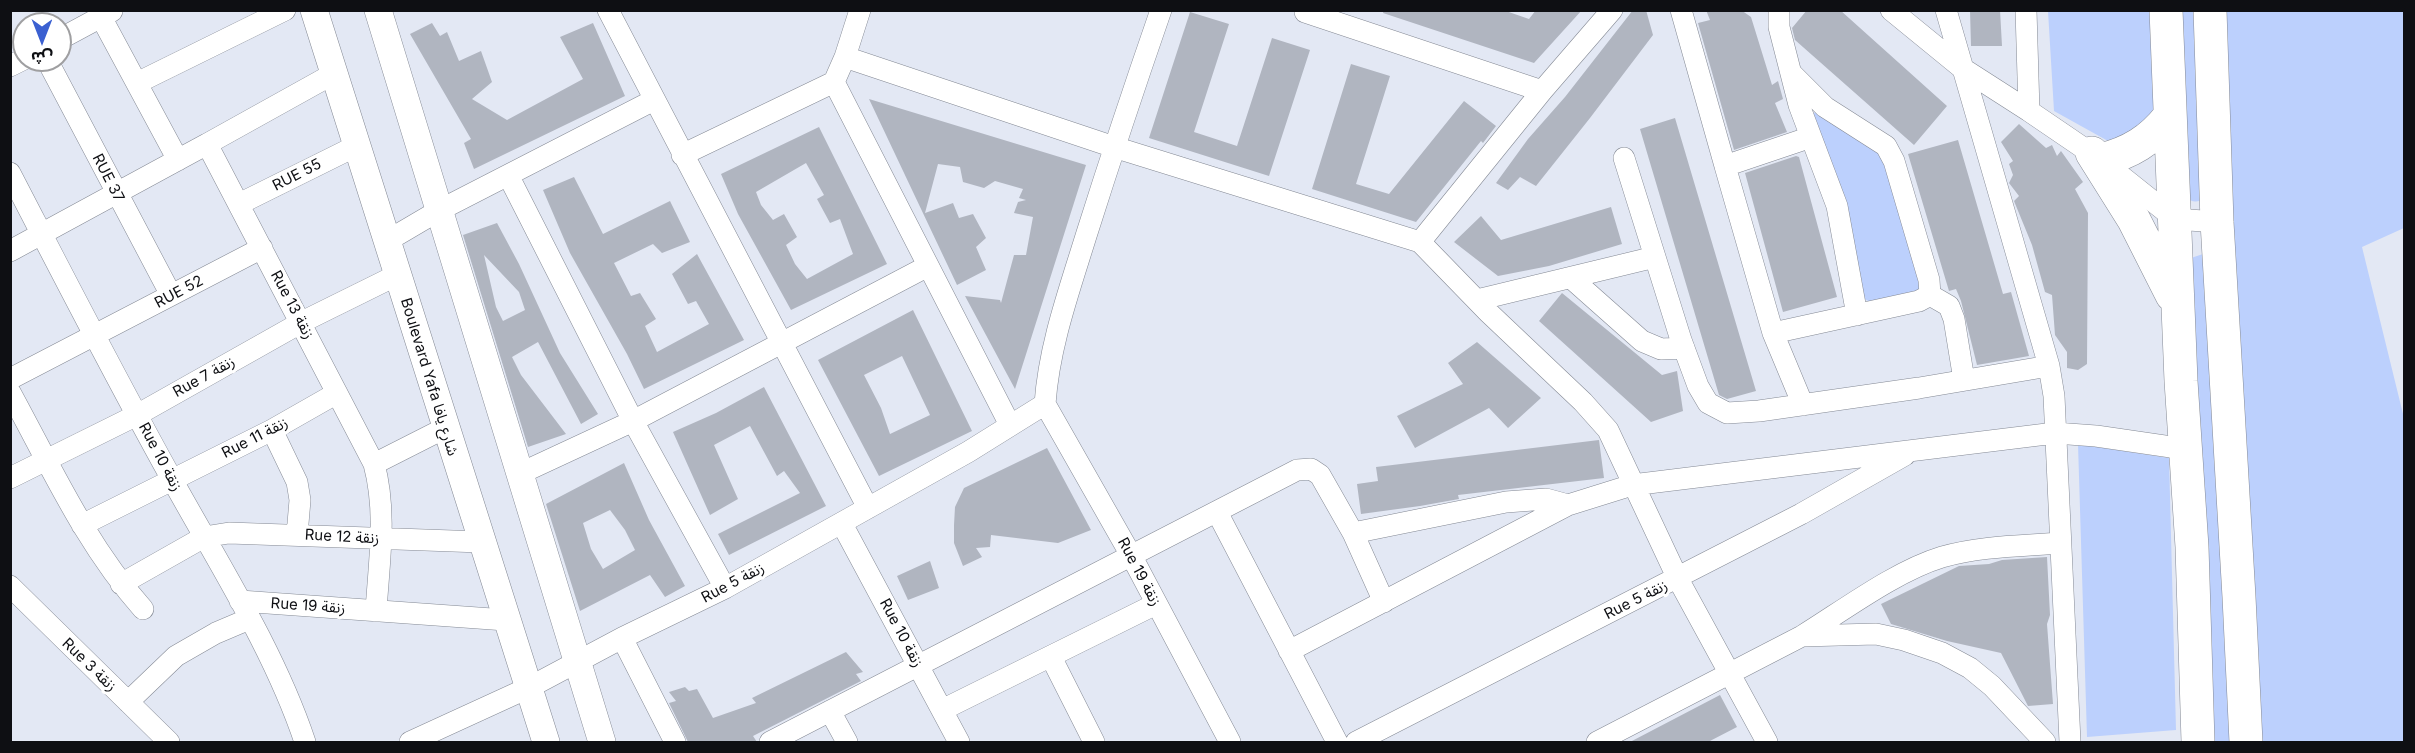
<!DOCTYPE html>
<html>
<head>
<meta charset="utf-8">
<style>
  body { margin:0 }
  #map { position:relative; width:2415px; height:753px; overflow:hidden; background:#e3e8f4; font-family:Inter,"Noto Sans Arabic",sans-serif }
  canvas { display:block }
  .frame { position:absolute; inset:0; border:12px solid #0e0f13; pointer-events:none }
  .north { position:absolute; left:12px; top:12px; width:60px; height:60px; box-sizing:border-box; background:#fff; border:2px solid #9f9fa1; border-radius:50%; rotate:180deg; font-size:16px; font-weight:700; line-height:24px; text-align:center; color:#0e0f13 }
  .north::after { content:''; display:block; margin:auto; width:21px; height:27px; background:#3b60d1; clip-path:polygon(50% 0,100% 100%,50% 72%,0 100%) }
</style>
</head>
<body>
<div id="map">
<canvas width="2415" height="753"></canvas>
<div class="frame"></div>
<div class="north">ش</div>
</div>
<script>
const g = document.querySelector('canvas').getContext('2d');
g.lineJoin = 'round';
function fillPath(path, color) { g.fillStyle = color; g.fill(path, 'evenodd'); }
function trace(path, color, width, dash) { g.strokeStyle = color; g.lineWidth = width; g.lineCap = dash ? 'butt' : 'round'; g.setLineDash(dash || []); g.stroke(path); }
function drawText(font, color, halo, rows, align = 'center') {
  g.font = font + ' Inter,"Noto Sans Arabic",sans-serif'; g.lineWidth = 6; g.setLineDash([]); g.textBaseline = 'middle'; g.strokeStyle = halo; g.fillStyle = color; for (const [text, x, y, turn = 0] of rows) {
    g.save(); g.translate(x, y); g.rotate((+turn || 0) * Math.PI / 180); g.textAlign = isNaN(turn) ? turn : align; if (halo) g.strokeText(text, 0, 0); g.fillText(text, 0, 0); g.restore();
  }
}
const green = new Path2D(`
  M2048 11H2156L2164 114 2132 141H2108L2054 111Z
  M2172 11H2200L2205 199C2196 203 2192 202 2184 197Z
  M2222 11H2404V228L2362 247 2404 418V742H2253Z
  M1821 110 1882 150 1924 284 1914 295 1874 305 1862 297 1809 115Z
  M2203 254 2236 742H2209L2191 258Z
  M2078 444 2169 458 2176 730 2087 737Z`);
const building = new Path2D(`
  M1384 10H1503L1529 19 1536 10H1582L1534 63 1383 13Z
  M1633 10H1646L1653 35 1590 118 1536 186 1520 177 1508 190 1496 183 1528 139 1565 97Z
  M1706 10H1741L1751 17 1772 85 1778 81 1783 99 1775 103 1787 132 1734 150 1698 23 1710 20Z
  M1807 10H1840L1947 106 1914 145 1795 40 1792 28Z
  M1970 10H2000L2002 46H1971Z
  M1190 12 1229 24 1194 132 1237 146 1272 38 1310 50 1269 176 1149 138Z
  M432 23 440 36 447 32 459 61 481 51 492 82 472 99 507 120 583 79 560 37 593 23 625 96 474 169 464 143 471 139 410 34Z
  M1351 64 1390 76 1356 184 1389 194 1464 101 1496 126 1483 143 1481 141 1416 222 1312 189Z
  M869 99 1086 165 1015 389 965 296 1000 300 1001 303 1014 255H1026L1033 217 1014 213 1018 202 1026 200 1019 198 1023 189 995 181 984 188 963 182 960 167 938 164 925 213 953 203 959 218 973 214 986 238 976 247 986 270 957 285Z
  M1675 118 1756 391 1727 399 1719 395 1640 129Z
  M2019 124 2046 148 2052 145 2057 156 2061 151 2083 182 2075 189 2088 213 2087 364 2078 370 2067 368V352L2055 335 2052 295 2045 292 2032 245 2014 201 2019 196 2009 183 2013 175 2009 164 2013 161 2001 142Z
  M819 127 887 264 791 310 738 214 721 174ZM806 163 824 195 817 199 830 223 840 219 853 254 807 279 795 264 786 245 797 237 784 214 773 220 761 205 756 192Z
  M1958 140 2003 294 2011 292 2029 356 1977 365 1961 301 1956 289 1949 291 1908 154Z
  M1796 156 1799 157 1837 297 1783 312 1745 173Z
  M574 177 603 234 670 201 690 242 662 253 653 244 614 263 631 296 640 293 656 319 645 326 657 352 709 324 696 301 688 304 672 274 697 254 744 340 644 389 627 354 570 253 543 190Z
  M1611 207 1622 244 1549 266 1498 276 1454 242 1481 216 1501 240Z
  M497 223 519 264 560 353 598 414 581 424 538 342 512 357 521 375 566 434 528 447 463 235ZM484 255 519 292 525 310 503 321 496 307Z
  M1562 293 1662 375 1677 371 1683 411 1651 422 1539 321Z
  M913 310 972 431 879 476 818 360ZM902 356 930 415 890 434 881 408 864 375Z
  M1477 342 1541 398 1508 428 1489 408 1415 448 1397 416 1463 384 1448 363Z
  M764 387 826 506 729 555 718 534 800 493 784 471 777 476 750 426 714 445 738 499 710 515 673 432 716 413Z
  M1599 440 1604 478 1458 495 1459 499 1420 506 1361 514 1357 484 1378 481 1376 467Z
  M1047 448 1091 530 1058 543 991 535 990 547 976 548 982 557 963 566 954 543V525L955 507 964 488Z
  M624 463 649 520 685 586 665 597 650 575 580 611 546 504ZM610 510 625 530 635 550 603 569 591 549 583 523Z
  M2047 557 2050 615 2047 624 2053 704 2028 706 2001 653 1947 641 1891 624 1881 604 1959 566 1989 564 2002 560Z
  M930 561 939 588 908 600 897 576Z
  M846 652 863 672 856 674 861 681 753 736 757 742H688L669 703 676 701 669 692 685 687 689 691 697 689 713 718 756 703 752 698Z
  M1720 695 1737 727 1708 742H1630Z`);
const minor = new Path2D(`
  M608 10 868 508
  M1681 10 1725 166
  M1779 10V27L1799 105 1837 206 1857 315
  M1891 10 1962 68 2029 111 2026 10
  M1946 10 2049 366 2054 396 2070 742
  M1305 12 1542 91
  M101 17 178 160
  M60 39 112 11
  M845 57 860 10
  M47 60 171 295
  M10 66 24 59
  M333 74 207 144 374 464C387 512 379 562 376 611
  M834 82 1010 425
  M137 83 285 10
  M2029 111 2101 160 2175 219 2217 222
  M682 155 834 82 845 57 1114 147 1420 242 1489 313 1583 402 1608 430 1678 579 1767 742
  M1624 158 1681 340 1698 386 1708 403 1727 413 1759 411 1919 388 2049 366
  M10 173C64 277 117 381 174 483 220 566 275 652 305 742
  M508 175 633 421 725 588
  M239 204 356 146
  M387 241 438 211 654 100
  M1420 242 1542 91 1612 10
  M10 251 207 144
  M1571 278 1642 341 1661 349 1684 348
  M1930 295 1949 306 1954 319 1964 380
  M1477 300 1655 257
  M1773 333 1919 301 1930 295 1929 280 1894 161 1886 146 1825 107 1791 73
  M10 379 262 248
  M10 392C51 467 86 545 143 609
  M1045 404C1049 346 1069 291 1086 236 1110 160 1135 85 1161 10
  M1045 404 1132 557 1230 742
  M1803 405 1773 333 1725 166 1811 137
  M272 430 297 482 300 500 297 535
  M374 464 445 428
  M519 474 633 421 928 266
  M10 478 137 415 302 322 397 275
  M1217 512 1337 742
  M842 524 959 742
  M82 525 272 430 337 393
  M1353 533 1506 502 1546 499 1568 505
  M121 584 204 537 229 533 481 542
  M10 586 169 742
  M240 601 506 620
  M1802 636C1844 610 1896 571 1942 557 1980 546 2022 546 2060 543
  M622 638 675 742
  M1289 651 1568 505 1632 485 2055 433 2096 436 2185 449
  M1051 657 1094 742
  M128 702 176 656 216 633 249 619
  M942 710 1156 604
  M830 711 847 742
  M410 742 530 687 622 638 725 588 968 452 1045 404
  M770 742 1297 470 1311 469 1320 475 1353 533 1384 602
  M1356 742 1801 514 1905 455
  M1597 742 1802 636 1876 634 1904 640 1942 653 1970 668 1992 686 2045 742`);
const tertiary = new Path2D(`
  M314 10 546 742
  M378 10 602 742`);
const primary = new Path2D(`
  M2166 10 2181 381 2192 547 2198 742
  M2210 10 2217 222 2239 597 2246 742
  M2092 153 2134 220 2172 295
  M2101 160C2130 153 2151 140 2169 117`);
const streetNames = [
  ["RUE 55",297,175,-27],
  ["RUE 37",108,178,63],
  ["RUE 52",179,292,-28],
  ["Rue 13 زنقة",292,305,62],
  ["Rue 7 زنقة",204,377,-29],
  ["Boulevard Yafa شارع يافا",429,377,73],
  ["Rue 11 زنقة",255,438,-27],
  ["Rue 10 زنقة",160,457,62],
  ["Rue 12 زنقة",342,537,3],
  ["Rue 19 زنقة",1139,572,62],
  ["Rue 5 زنقة",733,583,-28],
  ["Rue 5 زنقة",1636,600,-27],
  ["Rue 19 زنقة",308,606,4],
  ["Rue 10 زنقة",901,633,62],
  ["Rue 3 زنقة",89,665,44]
];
fillPath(green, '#bcd0fd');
fillPath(building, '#b0b5c0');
trace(minor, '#848994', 22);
trace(tertiary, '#848994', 28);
trace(primary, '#848994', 34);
trace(minor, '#fff', 21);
trace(tertiary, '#fff', 27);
trace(primary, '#fff', 33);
drawText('15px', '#0e0f13', '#fff', streetNames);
</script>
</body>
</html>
